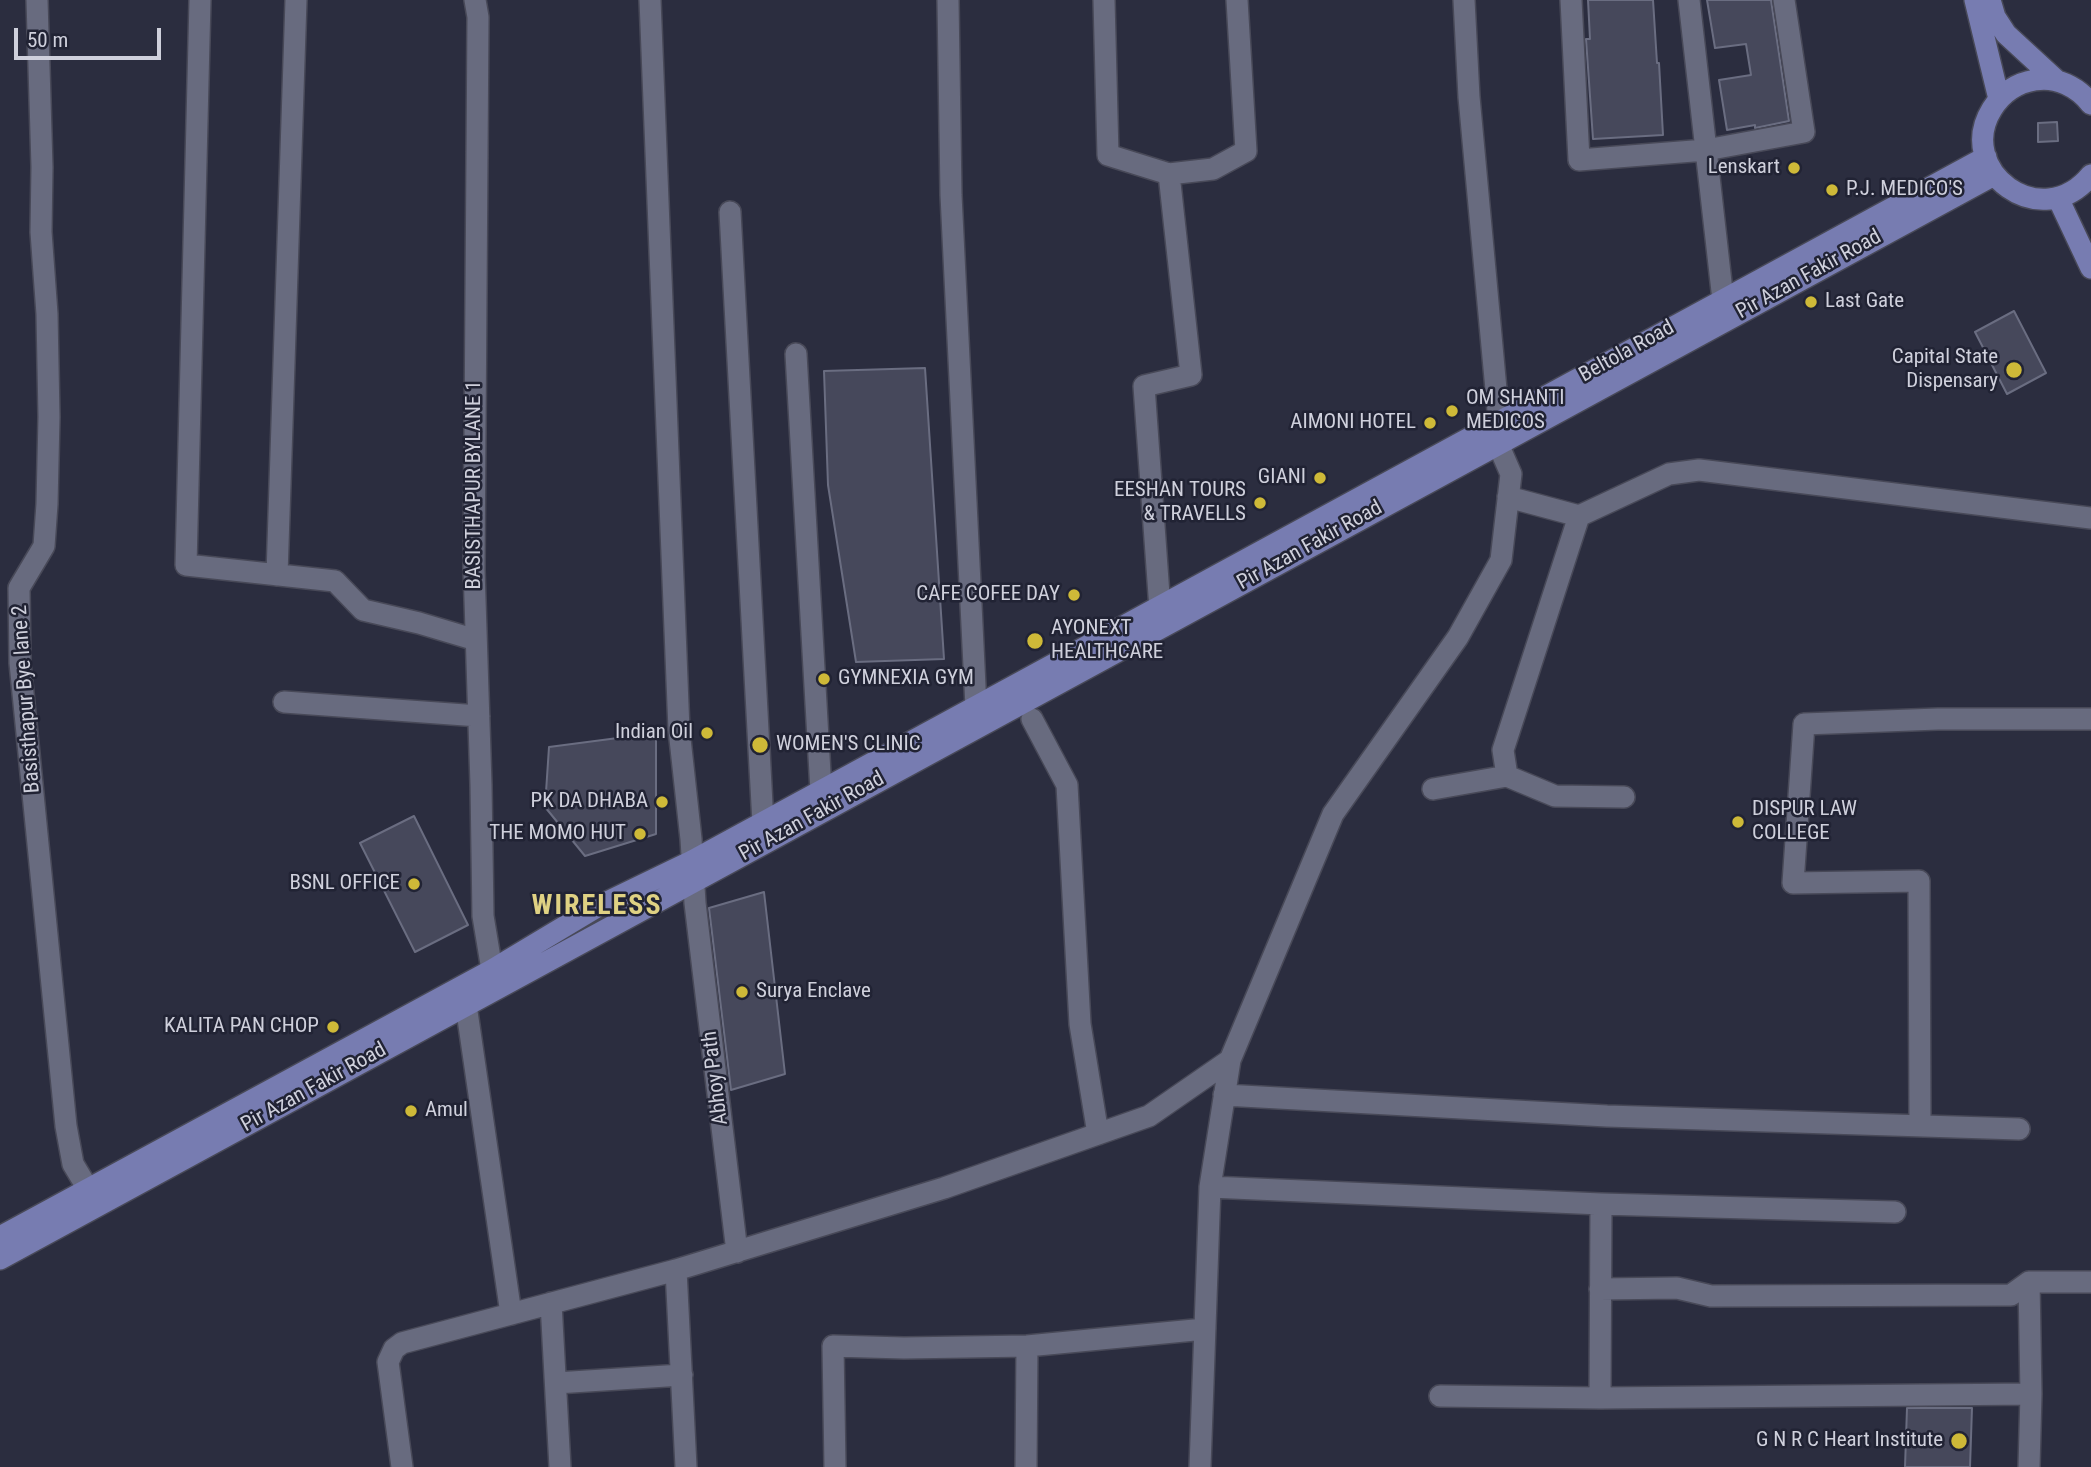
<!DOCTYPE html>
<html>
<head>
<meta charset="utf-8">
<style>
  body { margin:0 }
  #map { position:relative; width:2091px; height:1467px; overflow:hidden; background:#2b2d3f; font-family:"Roboto Condensed",sans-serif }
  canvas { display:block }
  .scale { position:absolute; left:14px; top:28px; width:147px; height:32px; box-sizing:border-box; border:4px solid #cfd0dc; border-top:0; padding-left:9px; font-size:21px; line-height:24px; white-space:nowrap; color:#cfd0dc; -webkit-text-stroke:5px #212334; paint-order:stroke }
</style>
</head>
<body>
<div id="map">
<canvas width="2091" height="1467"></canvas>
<div class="scale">50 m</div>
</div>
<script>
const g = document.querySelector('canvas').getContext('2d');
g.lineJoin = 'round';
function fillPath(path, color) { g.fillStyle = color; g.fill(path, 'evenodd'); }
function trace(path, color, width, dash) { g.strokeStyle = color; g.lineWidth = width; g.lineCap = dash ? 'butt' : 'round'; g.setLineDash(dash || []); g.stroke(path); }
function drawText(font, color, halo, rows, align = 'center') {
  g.font = font + ' "Roboto Condensed",sans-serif'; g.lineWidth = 5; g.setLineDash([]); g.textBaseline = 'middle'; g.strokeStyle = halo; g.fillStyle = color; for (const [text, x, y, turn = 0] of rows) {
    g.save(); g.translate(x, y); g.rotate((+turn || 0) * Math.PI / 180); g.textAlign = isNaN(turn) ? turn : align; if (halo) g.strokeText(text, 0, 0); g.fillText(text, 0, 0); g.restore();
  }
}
const building = new Path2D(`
  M1588 0H1653L1657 63H1659L1663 135 1593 139 1586 39H1590Z
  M1707 0H1771L1789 121 1755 128V125L1727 130 1719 80 1751 75 1746 44 1715 48Z
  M2057 122 2058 141 2038 142V123Z
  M2014 311 2046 373 2007 394 1975 332Z
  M925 368 944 659 856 662 828 485 824 371Z
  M656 733V834L585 856 545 807 549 747Z
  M414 816 468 925 415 952 360 843Z
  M764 892 785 1074 731 1090 709 908Z
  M1907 1408H1972L1970 1467H1905Z`);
const minor = new Path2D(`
  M37 0 42 167 41 232 47 314 49 417 47 504 44 546 19 588 20 663 66 1126 73 1164 88 1189
  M200 0 186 565 335 581 363 610 419 623 476 640
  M475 0 478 17 474 569 481 785 483 916 492 970
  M650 0 679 730 691 839 695 903 737 1252
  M948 0 951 195 976 707
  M1104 0 1108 155 1169 174 1213 169 1246 151 1237 0
  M1464 0 1469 97 1499 422
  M1571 0 1579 160 1706 150 1804 132 1784 0
  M1689 0 1723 300
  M730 212 763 823
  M796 354 821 791
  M1508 497 1579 516 1669 474 1699 470 2091 518
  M1579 516 1503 750 1507 776 1555 796 1624 797
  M277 575 296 0
  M1161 623 1144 386 1191 375 1169 174
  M284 702 479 716
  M1032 719 1067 785 1080 1024 1098 1134
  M1433 789 1507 776
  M464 991 511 1314
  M1224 1095 1607 1116 2019 1129
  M1920 1126 1919 881 1793 883 1804 724 1938 719H2091
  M1210 1187 1601 1204 1895 1212
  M676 1270 686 1467
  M2029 1282 2031 1394 2029 1467
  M1600 1289 1677 1288 1711 1296 2011 1295 2029 1282H2091
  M551 1303 560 1467
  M556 1383 682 1375
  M1440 1396 1600 1398 2031 1394
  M1600 1398 1601 1204
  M402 1467 388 1362 394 1349 402 1343 676 1270 944 1188 1149 1116 1230 1060
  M835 1467 833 1346 904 1348 1027 1346 1205 1329
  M1026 1467 1027 1346
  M1200 1467 1210 1187 1230 1060 1333 814 1458 637 1501 560 1511 474 1498 444`);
const major = new Path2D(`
  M1975 0 1999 99
  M1990 0 1995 17 2006 34 2056 80
  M2091 104C2078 87 2056 76 2035 80 2016 83 2002 93 1992 109 1954 170 2041 236 2091 175
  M2058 198 2091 268
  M0 1237 492 970 597 907 692 861 1986 157
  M0 1259 1994 175`);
const markers = [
  [1794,168,7,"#ceb938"],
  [1832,190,7,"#ceb938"],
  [1811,302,7,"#ceb938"],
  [2014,370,9,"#ceb938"],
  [1452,411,7,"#ceb938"],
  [1430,423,7,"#ceb938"],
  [1320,478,7,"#ceb938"],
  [1260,503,7,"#ceb938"],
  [1074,595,7,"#ceb938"],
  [1035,641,9,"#ceb938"],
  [824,679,7,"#ceb938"],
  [707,733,7,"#ceb938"],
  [760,745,9,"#ceb938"],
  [662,802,7,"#ceb938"],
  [1738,822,7,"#ceb938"],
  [640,834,7,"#ceb938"],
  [414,884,7,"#ceb938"],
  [742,992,7,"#ceb938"],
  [333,1027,7,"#ceb938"],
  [411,1111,7,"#ceb938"],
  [1959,1441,9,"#ceb938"]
];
const poiNames = [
  ["Lenskart",1780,168],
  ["P.J. MEDICO'S",1846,190,"left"],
  ["Last Gate",1825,302,"left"],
  ["Capital State",1998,358],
  ["Dispensary",1998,382],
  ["OM SHANTI",1466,399,"left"],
  ["MEDICOS",1466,423,"left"],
  ["AIMONI HOTEL",1416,423],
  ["GIANI",1306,478],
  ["EESHAN TOURS",1246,491],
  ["& TRAVELLS",1246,515],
  ["CAFE COFEE DAY",1060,595],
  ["AYONEXT",1051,629,"left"],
  ["HEALTHCARE",1051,653,"left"],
  ["GYMNEXIA GYM",838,679,"left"],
  ["Indian Oil",693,733],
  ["WOMEN'S CLINIC",776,745,"left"],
  ["PK DA DHABA",648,802],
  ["DISPUR LAW",1752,810,"left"],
  ["COLLEGE",1752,834,"left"],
  ["THE MOMO HUT",626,834],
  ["BSNL OFFICE",400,884],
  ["Surya Enclave",756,992,"left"],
  ["KALITA PAN CHOP",319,1027],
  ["Amul",425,1111,"left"],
  ["G N R C Heart Institute",1943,1441]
];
const streetNames = [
  ["Pir Azan Fakir Road",1809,275,-29],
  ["Beltola Road",1627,352,-29],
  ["BASISTHAPUR BYLANE 1",475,485,-90],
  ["Pir Azan Fakir Road",1310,546,-29],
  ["Basisthapur Bye lane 2",27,699,-94],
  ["Pir Azan Fakir Road",812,817,-29],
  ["Abhoy Path",716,1078,-97],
  ["Pir Azan Fakir Road",314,1088,-29]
];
const districtNames = [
  ["WIRELESS",597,907]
];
fillPath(building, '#46485b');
trace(building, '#6a6d81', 2);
trace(minor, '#484958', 24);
trace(major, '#484958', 24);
trace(minor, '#686b7f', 21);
trace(major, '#777cb1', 21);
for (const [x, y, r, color] of markers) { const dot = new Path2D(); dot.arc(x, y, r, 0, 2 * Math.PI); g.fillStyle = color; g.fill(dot); trace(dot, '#212334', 2.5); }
drawText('21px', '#cfd0dc', '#212334', poiNames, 'right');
drawText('21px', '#cfd0dc', '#212334', streetNames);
g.letterSpacing = '2px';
drawText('bold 28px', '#dfd183', '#212334', districtNames);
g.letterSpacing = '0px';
</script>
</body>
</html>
